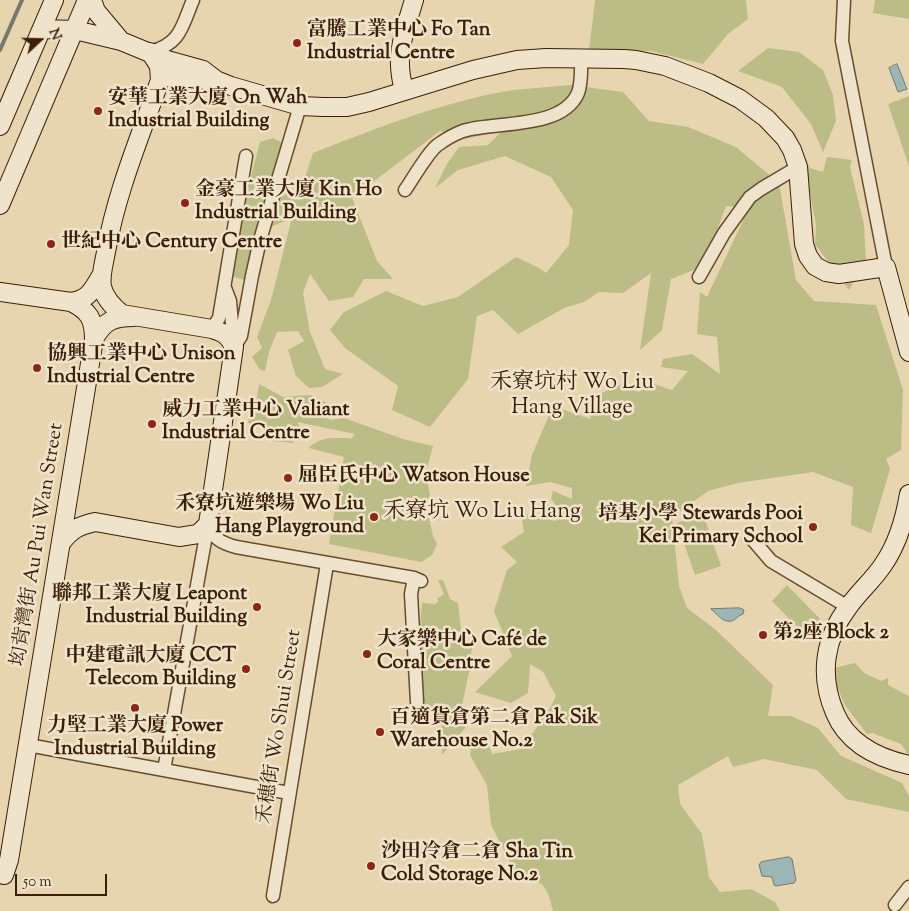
<!DOCTYPE html>
<html>
<head>
<meta charset="utf-8">
<style>
  body { margin:0 }
  #map { position:relative; width:909px; height:911px; overflow:hidden; background:#e7d5af; font-family:"Sorts Mill Goudy",serif }
  canvas { display:block }
  .north { position:absolute; left:15px; top:15px; width:50px; height:50px; -webkit-text-stroke:4px #efe4cb; paint-order:stroke; rotate:69deg; font-size:14px; font-weight:700; line-height:20px; text-align:center; color:#3c1e06 }
  .north::after { content:''; display:block; margin:auto; width:18px; height:22px; background:#3c1e06; clip-path:polygon(50% 0,100% 100%,50% 72%,0 100%) }
  .scale { position:absolute; left:15px; top:874px; width:92px; height:22px; box-sizing:border-box; border:2px solid #3c1e06; border-top:0; padding-left:6px; font-size:15px; line-height:18px; white-space:nowrap; color:#3c1e06; -webkit-text-stroke:4px #efe4cb; paint-order:stroke }
</style>
</head>
<body>
<div id="map">
<canvas width="909" height="911"></canvas>
<div class="north">N</div>
<div class="scale">50 m</div>
</div>
<script>
const g = document.querySelector('canvas').getContext('2d');
g.lineJoin = 'round';
function fillPath(path, color) { g.fillStyle = color; g.fill(path, 'evenodd'); }
function trace(path, color, width, dash) { g.strokeStyle = color; g.lineWidth = width; g.lineCap = dash ? 'butt' : 'round'; g.setLineDash(dash || []); g.stroke(path); }
function drawText(font, color, halo, rows, align = 'center') {
  g.font = font + ' "Sorts Mill Goudy","Noto Serif TC",serif'; g.lineWidth = 5; g.setLineDash([]); g.textBaseline = 'middle'; g.strokeStyle = halo; g.fillStyle = color; for (const [text, x, y, turn = 0] of rows) {
    g.save(); g.translate(x, y); g.rotate((+turn || 0) * Math.PI / 180); g.textAlign = isNaN(turn) ? turn : align; if (halo) g.strokeText(text, 0, 0); g.fillText(text, 0, 0); g.restore();
  }
}
const green = new Path2D(`
  M595 0H746L748 19 728 34 703 64 651 51H589Z
  M875 0H909V19L873 13Z
  M768 48 799 52 823 70 833 95 836 121 823 152 811 124 782 87 738 71Z
  M570 85 623 92 649 121 688 127 736 147 779 183 796 280 814 301 876 305 903 390 901 450 886 459 890 469 871 533 851 525 853 487 813 472 738 483 708 491 672 517 679 586 687 608 716 630 773 685 768 716H791L818 728 841 756 902 783 909 796V812L846 799 817 770 764 759 733 767 728 756 678 785 680 804 702 834 709 877 720 892 751 889 775 902 780 911H553C547 885 544 881 518 877L491 825 487 785 470 755 473 737 485 735 492 754 521 749 539 724 535 708 549 710 556 696 543 672 530 664 528 693 511 703 475 692 512 656 494 611 507 570 517 562 501 547 524 532 521 513 556 521 559 509 551 499 553 491 572 499V488L550 482 526 486 532 455 553 406 590 419 597 395 620 385 639 392 645 381 672 390 688 371 661 367 663 359 692 354 720 374 717 337 697 334 700 292 707 297 749 208 726 206 716 233 694 270 671 279 662 330 640 350 651 273 623 293 599 292 584 302 564 308 518 334 493 310 477 316 468 379 430 427 392 410 398 386 345 348 330 330 344 312 386 291 423 306 458 297 516 257 539 268 546 273 569 245 573 210 551 177 505 156 458 170 435 188 447 164 459 147 488 145 501 132 463 139 440 131 352 198 377 261 393 279H364L353 297 329 301 310 274 303 293 310 332 325 369 343 374 322 387 309 388 296 376 288 350 304 341 298 331 277 332 269 352 265 371 260 370 252 357 262 348 257 337 271 300 292 218 256 233 244 280 232 276 248 188 260 142 273 138 283 143 272 180 299 196 313 153C377 128 445 101 513 90 532 88 552 87 570 85Z
  M909 96V166L888 104Z
  M778 121 795 133 810 168 823 172 827 157 852 160 850 167 864 224 866 261 849 290 815 244 816 225 807 177Z
  M259 384 283 397 310 395 335 407 330 418 306 406 303 408 331 420 344 418 403 439 433 446 426 472 430 496 426 501V505L433 536 437 544 432 555 421 562 329 544 344 457 309 448C319 436 335 438 350 438L351 439 355 434 297 422 300 427 310 431 306 434 294 431 293 443 273 441 265 426 248 423 251 408 256 405Z
  M703 514 721 566 695 575 677 523Z
  M438 580H443L450 599 458 603 463 648 473 639 469 672 462 705H459V722L466 727 442 755 441 710 414 704 422 603 435 604 439 601 437 599 444 594Z
  M787 585 820 619 804 634 772 601Z
  M855 663 864 673 881 681 888 678V685L909 696V756L901 744 872 733 867 734 845 705 839 691 833 692 830 669Z`);
const water = new Path2D(`
  M897 64 907 89 898 92 889 68Z
  M740 608 744 610 743 614C738 615 737 619 732 621 723 623 717 614 711 609Z
  M789 857 792 859 796 880 794 883 776 886 774 885 772 877 762 876 759 865 761 862Z`);
const stream = new Path2D(`
  M0 50 22 0`);
const street = new Path2D(`
  M844 0 842 41 886 267
  M150 52C181 44 182 26 193 0
  M405 190C412 180 430 149 439 144 446 139 455 134 463 131 494 121 562 130 578 93 582 82 581 70 581 59
  M699 277 724 233 750 197 761 189 798 167
  M225 288 230 301 234 347
  M212 329 219 318 246 156
  M234 347 241 336 252 276 260 240 300 106
  M208 524C213 539 222 543 236 547L414 578 421 581
  M753 540 771 561 848 607
  M414 578 411 594 417 702
  M28 745 289 793
  M164 770 208 524
  M273 896 327 564
  M895 905 909 887`);
const secondary = new Path2D(`
  M92 0 96 11 121 41
  M42 29 75 30 121 41 167 60 203 70 216 80 231 86 300 106 323 107H347L369 102 473 70 517 60 546 58 624 59 636 60 665 66 709 83 740 99 766 118 785 138 792 150 798 167 804 244 808 256 815 266 826 272 839 274 886 267 909 352
  M160 80C171 71 195 81 210 80
  M404 90C394 55 404 34 414 0
  M0 126 54 0
  M0 205 87 0
  M0 292 71 302C89 300 93 289 102 274
  M94 339C104 321 113 317 134 317
  M909 494C905 518 897 545 883 565 873 580 859 592 849 606 824 638 819 676 835 713 848 744 877 758 909 765
  M61 543C72 529 78 526 95 522L179 537 198 534 208 524 234 347C229 336 223 332 212 329L122 314C113 307 105 299 102 287 100 276 104 263 106 252 116 193 140 137 160 80L159 66 150 52
  M4 875 9 860 94 339C94 319 89 311 71 302`);
const markers = [
  [297,43,5,"#8f2418"],
  [98,111,5,"#8f2418"],
  [185,203,5,"#8f2418"],
  [51,244,5,"#8f2418"],
  [37,368,5,"#8f2418"],
  [152,424,5,"#8f2418"],
  [288,478,5,"#8f2418"],
  [374,517,5,"#8f2418"],
  [813,527,5,"#8f2418"],
  [257,607,5,"#8f2418"],
  [763,635,5,"#8f2418"],
  [367,654,5,"#8f2418"],
  [246,669,5,"#8f2418"],
  [135,708,5,"#8f2418"],
  [380,732,5,"#8f2418"],
  [371,866,5,"#8f2418"]
];
const poiNames = [
  ["富騰工業中心 Fo Tan",307,32],
  ["Industrial Centre",307,55],
  ["安華工業大廈 On Wah",108,100],
  ["Industrial Building",108,123],
  ["金豪工業大廈 Kin Ho",195,192],
  ["Industrial Building",195,215],
  ["世紀中心 Century Centre",61,244],
  ["協興工業中心 Unison",47,356],
  ["Industrial Centre",47,379],
  ["威力工業中心 Valiant",162,412],
  ["Industrial Centre",162,435],
  ["屈臣氏中心 Watson House",298,478],
  ["禾寮坑遊樂場 Wo Liu",364,506,"right"],
  ["Hang Playground",364,529,"right"],
  ["培基小學 Stewards Pooi",803,516,"right"],
  ["Kei Primary School",803,539,"right"],
  ["聯邦工業大廈 Leapont",247,596,"right"],
  ["Industrial Building",247,619,"right"],
  ["第2座 Block 2",773,635],
  ["大家樂中心 Café de",377,642],
  ["Coral Centre",377,665],
  ["中建電訊大廈 CCT",236,658,"right"],
  ["Telecom Building",236,681,"right"],
  ["百適貨倉第二倉 Pak Sik",390,720],
  ["Warehouse No.2",390,743],
  ["力堅工業大廈 Power",135,728,"center"],
  ["Industrial Building",135,751,"center"],
  ["沙田冷倉二倉 Sha Tin",381,854],
  ["Cold Storage No.2",381,877]
];
const streetNames = [
  ["㘭背灣街 Au Pui Wan Street",39,545,-81],
  ["禾穗街 Wo Shui Street",281,727,-81]
];
const quarterNames = [
  ["禾寮坑村 Wo Liu",572,384],
  ["Hang Village",572,409],
  ["禾寮坑 Wo Liu Hang",482,513]
];
fillPath(green, '#bcbc86');
fillPath(water, '#9cb6b6');
trace(water, '#767970', 1);
trace(stream, '#767970', 4);
trace(street, '#674c30', 15);
trace(secondary, '#3c1e06', 20);
trace(street, '#efe4cb', 12);
trace(secondary, '#efe4cb', 18);
for (const [x, y, r, color] of markers) { const dot = new Path2D(); dot.arc(x, y, r, 0, 2 * Math.PI); g.fillStyle = color; g.fill(dot); trace(dot, '#efe4cb', 2); }
drawText('bold 20px', '#3c1e06', '#efe4cb', poiNames, 'left');
drawText('20px', '#3c1e06', '#efe4cb', streetNames);
drawText('22px', '#3c1e06', '#efe4cb', quarterNames);
</script>
</body>
</html>
